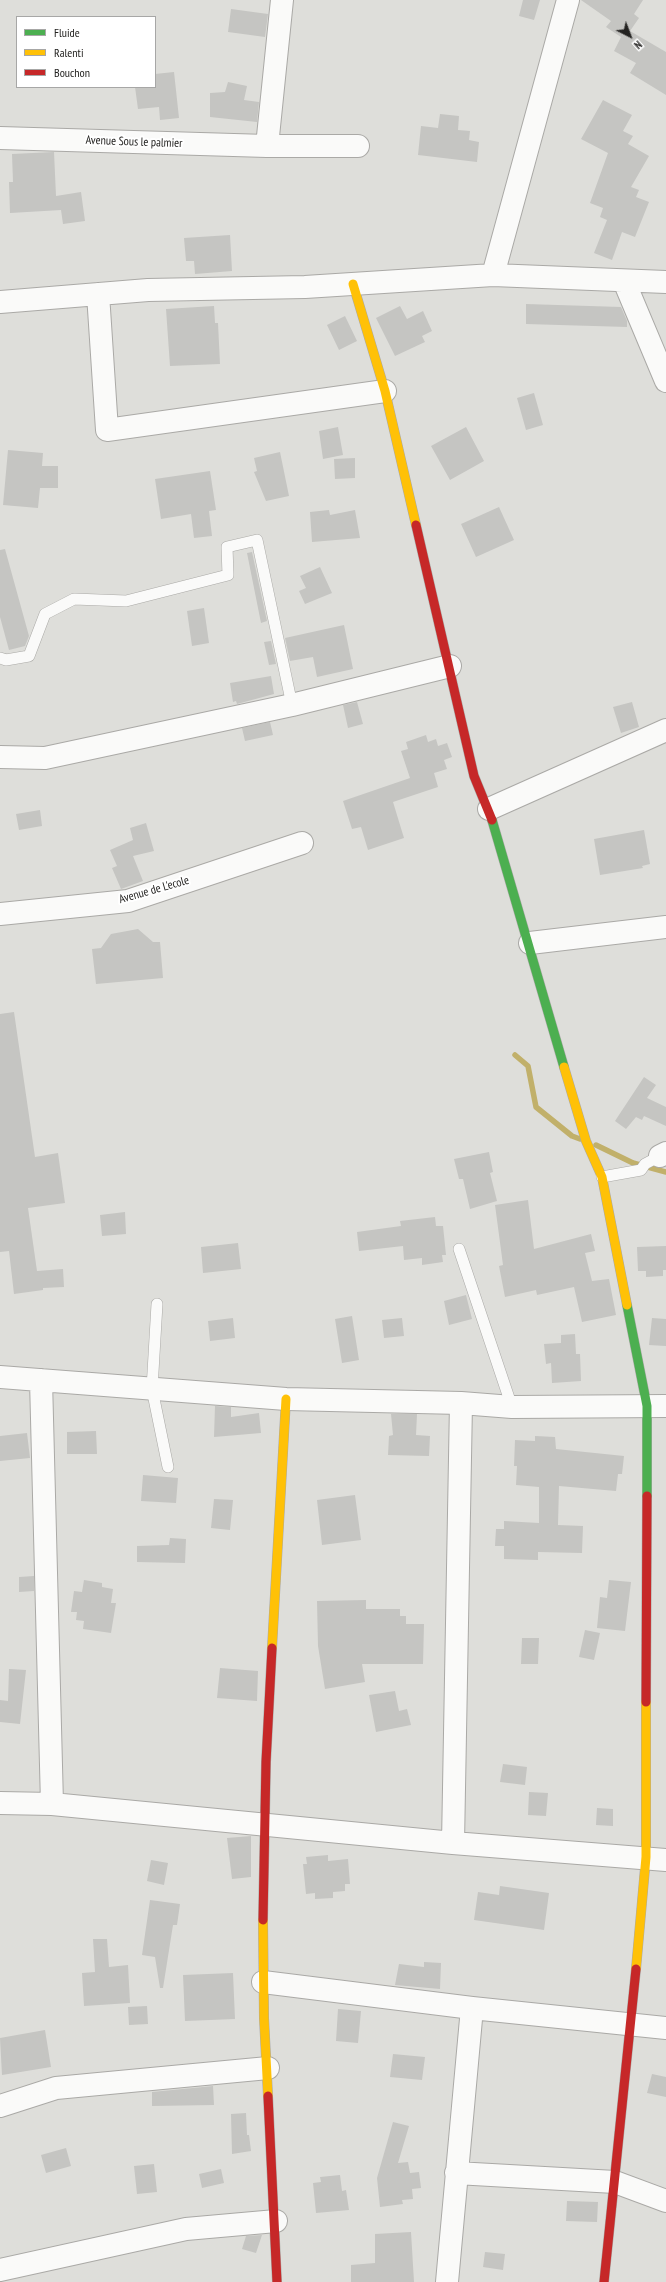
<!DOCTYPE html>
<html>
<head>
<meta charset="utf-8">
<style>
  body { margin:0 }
  #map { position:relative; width:666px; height:2282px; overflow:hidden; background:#dededa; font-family:"PT Sans Narrow",sans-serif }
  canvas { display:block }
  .legend { position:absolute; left:16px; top:16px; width:140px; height:72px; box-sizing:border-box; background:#fff; border:1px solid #a7a7a6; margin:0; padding:5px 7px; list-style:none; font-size:12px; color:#232220 }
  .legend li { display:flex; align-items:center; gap:8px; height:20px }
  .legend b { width:20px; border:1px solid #a7a7a6 }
  .north { position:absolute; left:610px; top:16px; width:40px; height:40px; -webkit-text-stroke:3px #fff; paint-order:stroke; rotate:138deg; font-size:11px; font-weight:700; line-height:16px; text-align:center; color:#232220 }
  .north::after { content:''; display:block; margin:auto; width:14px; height:18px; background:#232220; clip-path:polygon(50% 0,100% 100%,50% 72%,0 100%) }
</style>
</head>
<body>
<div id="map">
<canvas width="666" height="2282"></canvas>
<ul class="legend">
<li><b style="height:5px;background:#4caf50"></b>Fluide</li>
<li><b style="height:5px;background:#ffc107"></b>Ralenti</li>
<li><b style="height:5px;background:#c62828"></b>Bouchon</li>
</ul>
<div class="north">N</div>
</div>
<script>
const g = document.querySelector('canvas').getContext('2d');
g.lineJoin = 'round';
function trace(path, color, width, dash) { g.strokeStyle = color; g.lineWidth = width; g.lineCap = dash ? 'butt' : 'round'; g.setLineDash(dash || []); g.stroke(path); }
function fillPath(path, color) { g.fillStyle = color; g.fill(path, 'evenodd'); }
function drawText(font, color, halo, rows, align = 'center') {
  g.font = font + ' "PT Sans Narrow",sans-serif'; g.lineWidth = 4; g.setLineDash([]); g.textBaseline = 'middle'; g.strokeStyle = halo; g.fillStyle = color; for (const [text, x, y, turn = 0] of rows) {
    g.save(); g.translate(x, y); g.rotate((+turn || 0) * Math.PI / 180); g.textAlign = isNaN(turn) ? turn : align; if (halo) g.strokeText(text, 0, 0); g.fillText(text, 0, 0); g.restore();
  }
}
const stream = new Path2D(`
  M515 1055 528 1066 536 1107 572 1136 580 1139
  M596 1145 633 1163 666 1172`);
const building = new Path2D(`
  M523 0H540L534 20 519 16Z
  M581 0H643L634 14 639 18 630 31 666 52V95L630 73 636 63 614 51 621 37 606 27 611 21Z
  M231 9 268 14 265 37 228 32Z
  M174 72 179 118 160 120 159 107 138 109 135 87H155V74Z
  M228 82 247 86 244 100 259 102 257 122 210 117V93L225 92Z
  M603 100 632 115 623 131 633 136 628 144 649 156 631 187 639 190 636 197 649 202 635 237 622 232 612 260 594 253 607 220 600 217 603 208 590 203 608 153 581 139Z
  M440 114 459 116 458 130 470 131 469 140 479 142 477 162 418 155 421 126 438 128Z
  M54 152 56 196 81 192 85 221 63 224 61 210 10 213 9 182H13L12 154Z
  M230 235 232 271 195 274 194 261H186L184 238Z
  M526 304 621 307 627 321V327L526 324Z
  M214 306 215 323H218L220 364 170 366 166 309Z
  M400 306 407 319 423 311 432 331 422 336 425 342 395 356 376 318Z
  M345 316 357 341 339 350 327 325Z
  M534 393 543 425 526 430 517 398Z
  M338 427 343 455 323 459 319 431Z
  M466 427 484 461 450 480 431 446Z
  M8 450 43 453 42 466H58V488H40L38 508 3 505Z
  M280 452 289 496 266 501 254 472 257 471 254 458Z
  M355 458V478L335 479 334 459Z
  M210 471 216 510 209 511 212 536 194 538 191 514 161 519 155 479Z
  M499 507 514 540 476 557 461 524Z
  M329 510 330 515 355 510 360 538 312 542 310 512Z
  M5 549 29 636 25 646 9 650 0 617V550Z
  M252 552 267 621 261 623 247 553Z
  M320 567 332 593 305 604 299 591 306 588 300 576Z
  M204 608 209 643 192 646 187 611Z
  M344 625 353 669 317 677 313 657 290 661 285 638Z
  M271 641 276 664 269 665 264 642Z
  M271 676 274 694 237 704 236 701 233 702 230 683Z
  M357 702 363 724 348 728 343 705Z
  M632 702 639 727 621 733 613 707Z
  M270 722 273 735 245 741 242 728Z
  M426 735 428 742 436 739 438 746 447 743 452 757 444 760 447 769 434 773 438 787 393 802 404 838 368 850 361 827 352 829 343 801 410 778 401 751 408 749 406 742Z
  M40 810 42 826 19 830 16 814Z
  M146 823 154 851 133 856 143 881 121 889 112 868 117 866 110 850 133 840 130 828Z
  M644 830 650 864 642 866 643 868 600 875 594 839Z
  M138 929 153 942H160L163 978 96 984 92 949 101 948 111 934Z
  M14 1012 35 1157 58 1153 65 1203 28 1208 37 1271 63 1269 64 1287 43 1288V1290L14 1294 9 1251 0 1252V1014Z
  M644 1077 656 1085 647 1098 666 1107V1126L644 1116 642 1120 636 1117 626 1129 615 1121Z
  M489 1152 493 1172 490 1173 497 1201 470 1209 463 1179H459L454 1159Z
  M528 1200 534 1249 591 1234 595 1251 585 1253 592 1281 609 1279 616 1315 582 1322 574 1287 537 1295 536 1290 505 1297 499 1266 503 1265 495 1205Z
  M125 1212 126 1234 102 1236 100 1215Z
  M435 1217 436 1226H443L446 1255H442L443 1262 422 1265V1258L404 1260 403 1246 359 1251 357 1232 401 1226 400 1221Z
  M238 1243 241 1269 203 1273 201 1247Z
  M666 1246V1270H663V1276L646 1277V1271H638L637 1247Z
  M466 1295 472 1319 449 1325 444 1301Z
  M352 1316 359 1360 342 1363 335 1319Z
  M233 1318 235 1338 210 1341 208 1321Z
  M402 1318 404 1336 384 1338 382 1320Z
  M652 1318 666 1319V1346L649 1345Z
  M575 1334 576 1354H580L581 1381 552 1383 551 1363 546 1364 544 1344 561 1343V1335Z
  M215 1406 231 1407V1417L259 1413 261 1433 214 1437Z
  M391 1414H417L416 1435 430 1436 429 1456 388 1455 389 1436 393 1435Z
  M96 1431 97 1454H67V1432Z
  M27 1433 30 1458 0 1461V1436Z
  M535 1436 555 1437 556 1449 624 1456 622 1474H618L616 1491 559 1486 558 1525 583 1526 582 1553 538 1552V1560L504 1559V1546H495L496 1529H504V1521L539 1523V1487L516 1485 517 1466H514L515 1440 535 1441Z
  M143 1475 178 1478 176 1503 141 1501Z
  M355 1495 361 1540 322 1545 317 1500Z
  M214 1499 233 1500 230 1530 211 1528Z
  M170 1538 186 1539 185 1563 137 1562V1546L169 1545Z
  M34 1576V1591L19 1592V1577Z
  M84 1580 102 1583V1587L113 1589 111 1603H116L111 1633 83 1629 84 1621 76 1620 77 1612H71L74 1591 82 1592Z
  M609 1580 631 1582 625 1631 597 1628 600 1597 607 1598Z
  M366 1600V1609H400V1616H406V1624H424L423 1664H362L365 1682 325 1689 318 1646 317 1601Z
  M585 1630 600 1633 594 1660 579 1657Z
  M522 1638H539L538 1664H521Z
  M220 1668 258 1671 257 1701 217 1698Z
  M9 1669 26 1670 20 1724 0 1722V1700L8 1701Z
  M395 1691 399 1711 407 1709 411 1725 376 1732 369 1695Z
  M503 1764 527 1767 525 1785 500 1782Z
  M529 1792 548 1793 546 1816 528 1815Z
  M597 1808 613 1809V1826L596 1825Z
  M251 1836V1877L232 1879 227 1838Z
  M328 1855V1861L348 1859 350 1884H345V1891L333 1892V1898L315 1899V1893L306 1894 303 1864H307L306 1857Z
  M151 1860 168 1863 164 1885 147 1881Z
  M500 1886 549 1893 544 1930 474 1920 478 1892 499 1895Z
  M150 1900 180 1904 177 1925H173L163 1988H160L155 1957 142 1955Z
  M93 1939H107L109 1967 128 1965 130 2003 84 2006 82 1973 95 1972Z
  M424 1962 441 1963 440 1989 395 1985 399 1964 424 1967Z
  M233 1973 235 2019 185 2021 183 1975Z
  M147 2006 148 2024 129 2025 128 2007Z
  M338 2009 361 2011 358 2043 336 2041Z
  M45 2030 51 2067 2 2075 0 2038Z
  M393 2054 425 2057 422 2080 390 2077Z
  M652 2074 666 2077V2097L647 2093Z
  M213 2086 214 2105 152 2106V2092Z
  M246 2113 247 2135H249L251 2151 232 2154 231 2114Z
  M393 2122 409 2126 398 2163 408 2162 410 2173 419 2172 421 2188 412 2189 413 2199 402 2200 403 2204 380 2207 377 2178Z
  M66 2148 71 2166 46 2173 41 2155Z
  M154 2164 157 2192 137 2194 134 2166Z
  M221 2169 224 2183 202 2188 199 2174Z
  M340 2175 342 2191 346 2190 349 2210 316 2213 313 2183 321 2182 320 2177Z
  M567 2201 598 2202 597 2222 566 2221Z
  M411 2232 414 2282H351V2265L375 2263V2234Z
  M262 2235 256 2253 242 2249 246 2236Z
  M485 2252 505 2254 503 2270 483 2267Z`);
const lane = new Path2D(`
  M0 658 6 660 29 656 45 614 74 599 126 601 228 575 227 547 257 540 292 705
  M602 1177 641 1170 645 1164 660 1156
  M459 1249 512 1407
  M157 1304 152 1389 168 1467`);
const street = new Path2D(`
  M0 138 267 146H358
  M267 146 282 0
  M493 275 568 0
  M624 281 666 381
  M98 294 107 430 385 391
  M0 302 148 290 305 287 493 275 666 282
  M0 757 45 758 292 705 450 666
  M489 809 666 730
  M0 914 128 901 302 843
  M530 943 666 927
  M660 1156 666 1153
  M0 1377 286 1399 461 1403 512 1407 666 1406
  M41 1380 52 1804
  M0 1803 52 1804 453 1843 666 1860
  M453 1843 461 1403
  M263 1982 472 2008 666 2028
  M0 2106 56 2088 268 2068
  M456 2173 615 2182 666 2201
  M0 2270 186 2229 276 2221
  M447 2282 472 2008`);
const fast = new Path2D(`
  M492 820 564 1067
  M627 1305 647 1406V1496`);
const slow = new Path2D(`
  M353 284 385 391 416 525
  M564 1067 586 1141 602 1177 627 1305
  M272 1648 286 1399
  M263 1920 264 2018 268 2096
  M636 1969 646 1857V1702`);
const jam = new Path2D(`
  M416 525 474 776 492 820
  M646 1702 647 1496
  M263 1920 266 1762 272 1648
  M268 2096 277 2282
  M604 2282 636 1969`);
const streetNames = [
  ["Avenue Sous le palmier",134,142,2],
  ["Avenue de L'ecole",154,890,-16]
];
trace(stream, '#c1b06a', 5.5);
fillPath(building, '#c5c5c2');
trace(lane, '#aaa9a6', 12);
trace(street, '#aaa9a6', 24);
trace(fast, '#aaa9a6', 10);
trace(slow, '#aaa9a6', 10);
trace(jam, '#aaa9a6', 10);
trace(lane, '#fafaf9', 11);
trace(street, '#fafaf9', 22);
trace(fast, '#4caf50', 9);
trace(slow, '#ffc107', 9);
trace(jam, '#c62828', 9);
drawText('12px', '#232220', '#fff', streetNames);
</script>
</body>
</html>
